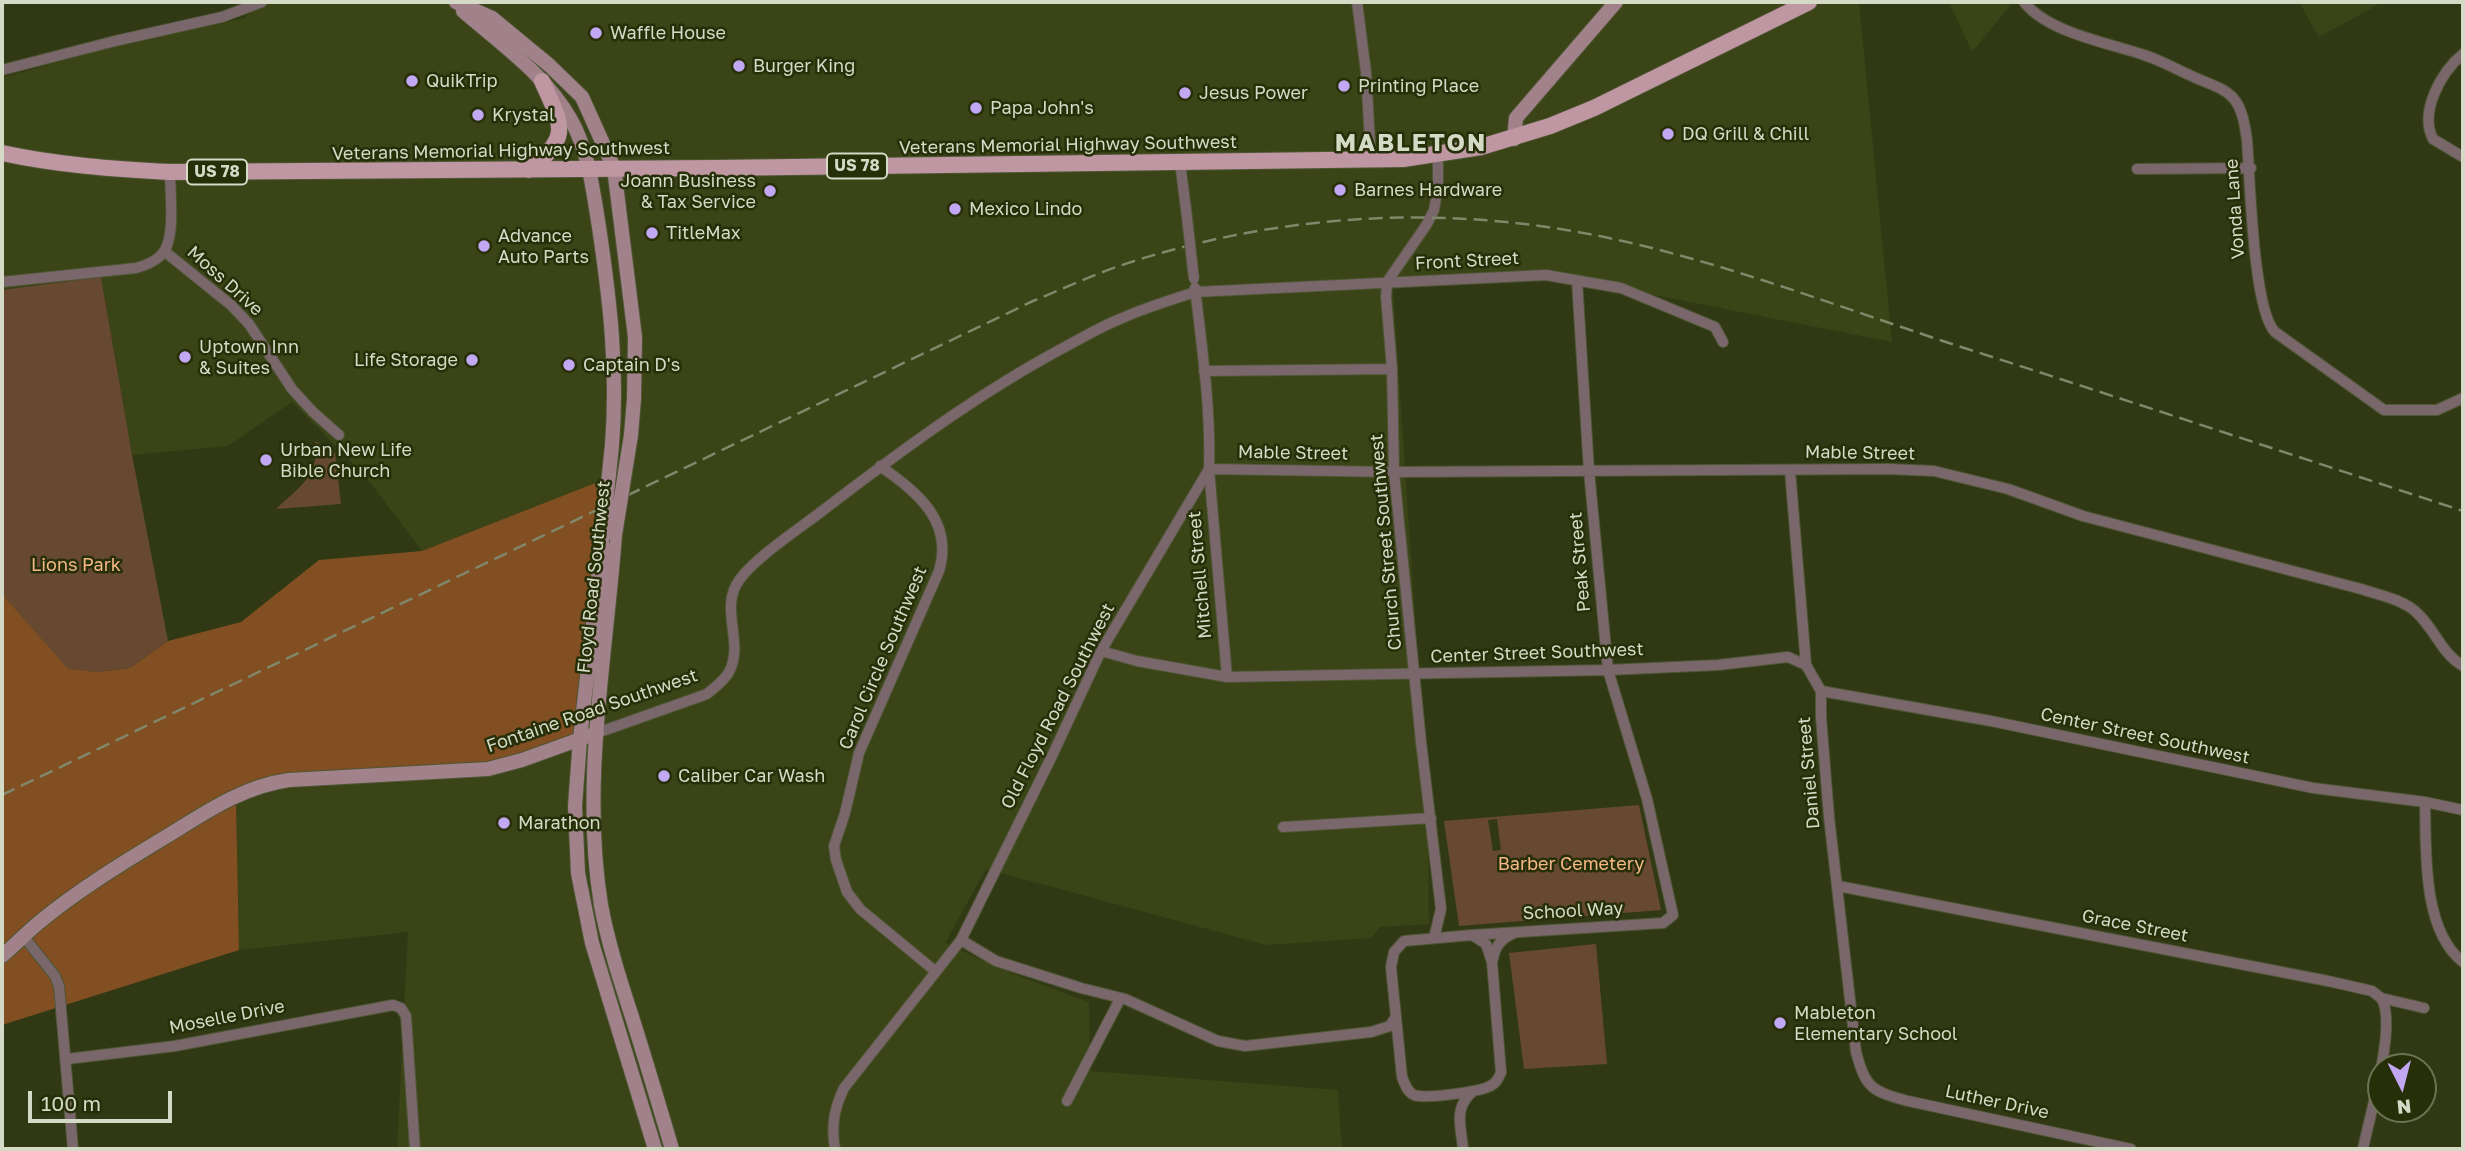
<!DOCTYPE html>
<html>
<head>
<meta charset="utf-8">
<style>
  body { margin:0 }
  #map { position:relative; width:2465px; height:1151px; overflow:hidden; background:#313914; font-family:"Golos Text",sans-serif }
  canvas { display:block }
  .frame { position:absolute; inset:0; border:4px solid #d4dac5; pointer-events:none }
  .north { position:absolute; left:2367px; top:1053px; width:70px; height:70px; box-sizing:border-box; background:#272f09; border:2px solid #6c7354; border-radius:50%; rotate:174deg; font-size:19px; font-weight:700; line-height:28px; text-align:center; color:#d4dac5 }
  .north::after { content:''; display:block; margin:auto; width:24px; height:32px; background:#c2a8f3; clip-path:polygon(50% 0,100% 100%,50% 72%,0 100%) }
  .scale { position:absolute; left:28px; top:1091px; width:144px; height:32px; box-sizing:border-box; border:4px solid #d4dac5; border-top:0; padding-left:9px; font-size:21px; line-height:24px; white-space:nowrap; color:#d4dac5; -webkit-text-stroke:5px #272f09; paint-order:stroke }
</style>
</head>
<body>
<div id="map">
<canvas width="2465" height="1151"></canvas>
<div class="frame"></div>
<div class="north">N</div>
<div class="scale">100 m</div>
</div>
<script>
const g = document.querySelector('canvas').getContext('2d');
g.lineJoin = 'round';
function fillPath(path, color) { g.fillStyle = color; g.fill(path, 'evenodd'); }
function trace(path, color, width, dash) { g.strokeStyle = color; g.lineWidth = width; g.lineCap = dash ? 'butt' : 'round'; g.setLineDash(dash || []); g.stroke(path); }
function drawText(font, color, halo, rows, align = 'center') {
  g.font = font + ' "Golos Text",sans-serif'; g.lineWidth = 5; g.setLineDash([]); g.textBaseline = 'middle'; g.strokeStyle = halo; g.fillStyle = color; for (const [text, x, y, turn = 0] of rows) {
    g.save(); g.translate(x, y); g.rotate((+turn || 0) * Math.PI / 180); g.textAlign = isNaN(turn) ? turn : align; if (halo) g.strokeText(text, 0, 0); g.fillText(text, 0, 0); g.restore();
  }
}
const built = new Path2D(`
  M260 2H1859L1892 342 1564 277H1502L1393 289 1428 810 1429 924 1380 927 1371 938 1266 945 986 869 945 943 1011 973 1089 1002 1090 1071 1338 1090 1342 1149H397L408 932 239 950 236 799 303 779 391 776 546 753 598 483 422 551 365 476 292 402 228 446 132 455 101 277 2 290V78L122 44 245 18Z
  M1949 2H2013L1972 52Z
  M2299 2H2383L2319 37Z`);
const green = new Path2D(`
  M101 277 132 455 168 641 130 668 98 672 68 670 2 594V290Z
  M315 441 335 453 341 504 276 509C299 487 320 476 315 441Z
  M1639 805 1661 910 1459 926 1444 821ZM1497 819 1501 850 1493 851 1488 820Z
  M1596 944 1607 1064 1524 1069 1509 953Z`);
const forest = new Path2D(`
  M598 482 597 541 582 737 546 753 391 776 303 779 236 799 239 950 2 1025V594L68 669 98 672 130 668 168 641 241 622 319 560 422 551Z`);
const street = new Path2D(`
  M1357 2 1366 72 1371 161
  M2024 2C2048 33 2110 43 2147 56 2164 62 2180 71 2196 78 2209 84 2225 88 2234 99 2243 110 2245 127 2247 140 2250 178 2253 310 2275 332L2384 410H2437L2463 398
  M2463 54C2441 72 2419 112 2433 139L2463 157
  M2 70 115 41 222 17 262 2
  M1180 163 1186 209
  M2137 169 2251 168
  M164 251 231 305 249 324 292 389 313 412 339 435
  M2 282 136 268C147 265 159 260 165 250 175 233 170 192 170 172
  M1204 371 1392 369
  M880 466C917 492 954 521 939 571L859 753 845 813 834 846 836 860 847 892 860 909 935 971
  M1790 470 1806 665 1821 691V717L1829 817 1856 1052C1866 1089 1872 1091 1908 1101L2131 1149
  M1101 651 1137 661 1227 677 1608 670 1718 665 1788 657 1806 665
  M1227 677 1209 469 1394 472 1889 469 1934 471 2008 489 2083 516 2361 589C2379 595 2402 599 2416 612 2435 629 2441 653 2463 666
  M1821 691 1991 721 2313 788 2425 802 2463 810
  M597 733 707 694C714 688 724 681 729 672 745 642 718 608 740 579 757 556 802 527 826 508 902 450 979 393 1063 348 1082 338 1100 327 1120 319 1144 308 1170 300 1195 292L1546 275 1621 288 1715 327 1723 342
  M2425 802C2426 849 2422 931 2463 962
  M1283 827 1431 818
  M1838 886 2328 981 2372 991 2381 998 2424 1008
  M1472 935 1663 923 1673 915 1647 799 1608 670 1589 471 1577 281
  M1472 935 1486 944 1492 962 1501 1072C1499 1078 1497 1082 1492 1085 1482 1092 1425 1099 1414 1095 1407 1092 1405 1084 1402 1077L1391 967 1394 952 1404 941Z
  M24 937 55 976 59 986 73 1149
  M1434 938 1441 909 1421 742 1394 472 1392 369 1386 297 1387 282 1427 224 1434 210 1438 187V155
  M961 940 996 961 1081 988 1125 999 1218 1041 1245 1046 1371 1032 1390 1026 1395 1018
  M1493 959C1495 946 1501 939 1514 933
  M67 1059 175 1046 393 1005 401 1008 406 1016 415 1149
  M1067 1101 1120 999
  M835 1149C831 1126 834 1109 844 1088L961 940 1052 756 1101 651 1209 469C1211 409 1202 348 1195 288
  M1463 1149C1461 1124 1453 1109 1473 1091
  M2363 1149C2369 1117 2398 1023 2381 998`);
const secondary = new Path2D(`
  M456 2 492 18 549 65 582 97 614 168 635 337 634 399 631 435
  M463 11C501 44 545 74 571 120 589 152 593 191 599 227 610 301 618 370 612 445
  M1514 139 1516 118 1616 2
  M615 535C606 657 581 783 601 905 608 943 620 980 632 1017 646 1061 659 1105 672 1149
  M602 542 580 739 575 806 578 873 592 943 655 1149
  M2 956C16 944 28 931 42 920 82 887 128 860 172 833 209 810 245 786 289 780L488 769 522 760 597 733`);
const primary = new Path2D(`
  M2 153C57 165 113 169 170 172L716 168 1403 159 1481 147 1550 126 1594 108 1809 2
  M529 170C572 136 562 126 542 81`);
const rail = new Path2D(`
  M2 795 1033 301C1060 290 1088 277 1116 267 1275 213 1445 203 1609 238 1726 263 1839 307 1952 344 2123 399 2293 455 2463 511`);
const streetBridge = new Path2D(`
  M1186 209 1194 279`);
const secondaryBridge = new Path2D(`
  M615 535 631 435
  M602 542 612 445`);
const markers = [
  [596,33,7,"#c2a8f3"],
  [739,66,7,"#c2a8f3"],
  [412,81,7,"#c2a8f3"],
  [1344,86,7,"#c2a8f3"],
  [1185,93,7,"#c2a8f3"],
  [976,108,7,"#c2a8f3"],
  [478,115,7,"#c2a8f3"],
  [1668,134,7,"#c2a8f3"],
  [1340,190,7,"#c2a8f3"],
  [770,191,7,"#c2a8f3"],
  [955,209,7,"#c2a8f3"],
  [652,233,7,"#c2a8f3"],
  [484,246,7,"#c2a8f3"],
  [185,357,7,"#c2a8f3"],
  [472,360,7,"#c2a8f3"],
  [569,365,7,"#c2a8f3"],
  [266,460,7,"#c2a8f3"],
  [664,776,7,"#c2a8f3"],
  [504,823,7,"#c2a8f3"],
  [1780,1023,7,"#c2a8f3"]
];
const shields = [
  [857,166,60],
  [217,172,60]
];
const shieldNames = [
  ["US 78",857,166],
  ["US 78",217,172]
];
const poiNames = [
  ["Waffle House",610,33],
  ["Burger King",753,66],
  ["QuikTrip",426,81],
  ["Printing Place",1358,86],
  ["Jesus Power",1199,93],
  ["Papa John's",990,108],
  ["Krystal",492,115],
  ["DQ Grill & Chill",1682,134],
  ["Joann Business",756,181,"right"],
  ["& Tax Service",756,202,"right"],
  ["Barnes Hardware",1354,190],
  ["Mexico Lindo",969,209],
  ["TitleMax",666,233],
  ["Advance",498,236],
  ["Auto Parts",498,257],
  ["Uptown Inn",199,347],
  ["& Suites",199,368],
  ["Life Storage",458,360,"right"],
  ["Captain D's",583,365],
  ["Urban New Life",280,450],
  ["Bible Church",280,471],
  ["Caliber Car Wash",678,776],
  ["Marathon",518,823],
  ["Mableton",1794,1013],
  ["Elementary School",1794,1034]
];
const streetNames = [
  ["Veterans Memorial Highway Southwest",1068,145,-1],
  ["Veterans Memorial Highway Southwest",501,151,-1],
  ["Vonda Lane",2235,209,-94],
  ["Front Street",1467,261,-3],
  ["Moss Drive",225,281,42],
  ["Mable Street",1293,453,1],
  ["Mable Street",1860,453,1],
  ["Church Street Southwest",1386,542,-95],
  ["Peak Street",1580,562,-95],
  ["Mitchell Street",1200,575,-95],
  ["Floyd Road Southwest",594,577,-84],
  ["Center Street Southwest",1537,653,-2],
  ["Carol Circle Southwest",883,658,-67],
  ["Old Floyd Road Southwest",1058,706,-63],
  ["Fontaine Road Southwest",592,711,-19],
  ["Center Street Southwest",2145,736,12],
  ["Daniel Street",1809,773,-95],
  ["School Way",1573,911,-3],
  ["Grace Street",2135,926,11],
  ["Moselle Drive",227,1017,-11],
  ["Luther Drive",1997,1102,12]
];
const parkNames = [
  ["Lions Park",76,565],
  ["Barber Cemetery",1571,864]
];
const districtNames = [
  ["MABLETON",1411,143]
];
fillPath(built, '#3a4416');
fillPath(green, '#674931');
fillPath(forest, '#814f22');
trace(street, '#4e5634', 12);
trace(secondary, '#4e5634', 16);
trace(primary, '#4e5634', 18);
trace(street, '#7a676c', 10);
trace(secondary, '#a1828b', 14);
trace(primary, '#bf97a2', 16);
trace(rail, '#80876a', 2.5, [14, 7]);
trace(streetBridge, '#4e5634', 12, []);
trace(secondaryBridge, '#4e5634', 16, []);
trace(streetBridge, '#7a676c', 10);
trace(secondaryBridge, '#a1828b', 14);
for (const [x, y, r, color] of markers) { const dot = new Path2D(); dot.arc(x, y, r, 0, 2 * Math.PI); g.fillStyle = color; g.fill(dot); trace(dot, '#272f09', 2.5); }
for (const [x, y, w] of shields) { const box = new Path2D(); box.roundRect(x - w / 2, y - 12.5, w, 25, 5); g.fillStyle = '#272f09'; g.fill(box); trace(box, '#d4dac5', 2); }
drawText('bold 16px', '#d4dac5', null, shieldNames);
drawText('18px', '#d4dac5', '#272f09', poiNames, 'left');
drawText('18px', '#d4dac5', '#272f09', streetNames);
drawText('18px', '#f5b786', '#272f09', parkNames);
g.letterSpacing = '2px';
drawText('bold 24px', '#d4dac5', '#272f09', districtNames);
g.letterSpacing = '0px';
</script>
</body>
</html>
